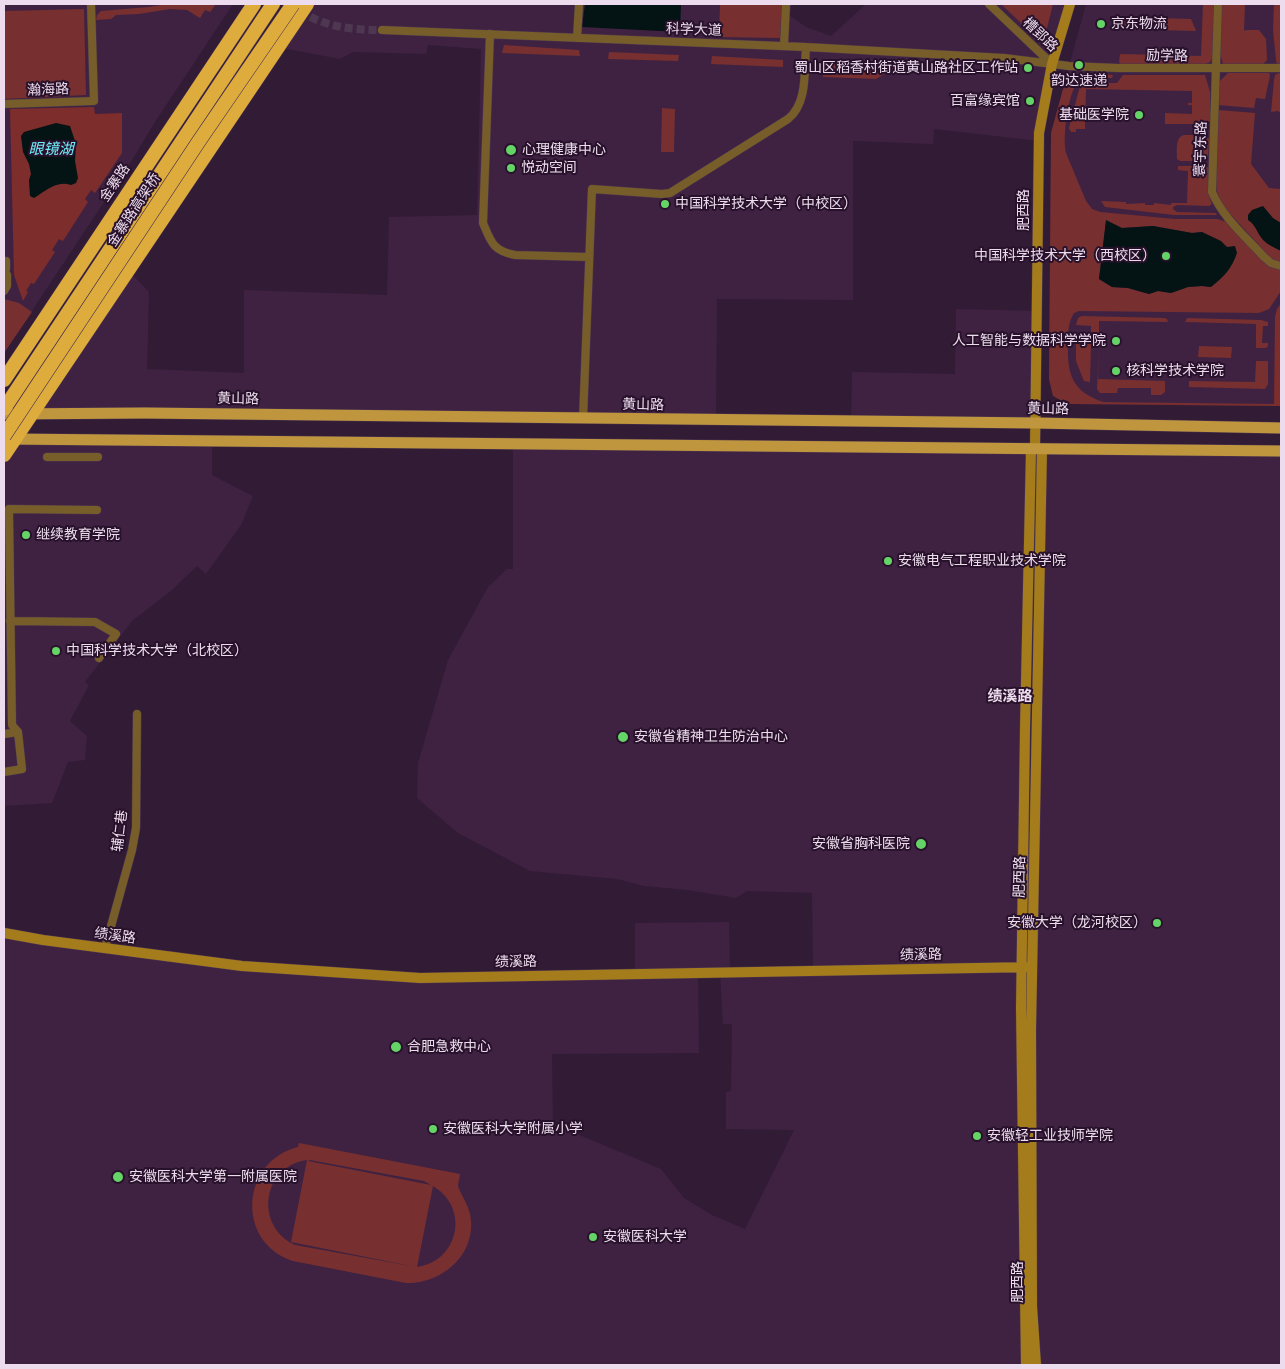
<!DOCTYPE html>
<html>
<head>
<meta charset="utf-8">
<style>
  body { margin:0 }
  #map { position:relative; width:1285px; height:1369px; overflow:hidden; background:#321b35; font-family:"Work Sans",sans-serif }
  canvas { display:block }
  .frame { position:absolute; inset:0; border:5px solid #ecdced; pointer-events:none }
</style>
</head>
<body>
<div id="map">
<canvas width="1285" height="1369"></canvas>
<div class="frame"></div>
</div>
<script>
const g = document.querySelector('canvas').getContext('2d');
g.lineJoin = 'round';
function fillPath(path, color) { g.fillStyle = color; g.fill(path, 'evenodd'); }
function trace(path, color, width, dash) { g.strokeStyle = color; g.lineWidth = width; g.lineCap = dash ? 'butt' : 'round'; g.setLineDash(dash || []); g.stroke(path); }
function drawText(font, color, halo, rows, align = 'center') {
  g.font = font + ' "Work Sans","Noto Sans SC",sans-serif'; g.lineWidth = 4; g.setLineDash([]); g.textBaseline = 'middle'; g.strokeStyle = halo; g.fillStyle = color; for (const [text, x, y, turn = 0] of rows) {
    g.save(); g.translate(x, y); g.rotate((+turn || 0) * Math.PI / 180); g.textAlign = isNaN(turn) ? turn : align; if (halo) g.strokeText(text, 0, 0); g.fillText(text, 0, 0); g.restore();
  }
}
const built = new Path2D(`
  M4 4H233L155 122 132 160 4 353Z
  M307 4H791L790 16 806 27 831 36 866 4H1070L1039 141 934 129 933 144 853 141V300L717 299 716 420 31 414 128 270 149 292 147 369 244 373V290L387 295 389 217 477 215 481 49 428 45 426 54 353 52 340 59 277 47Z
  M1086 4H1281V406L1068 404 1053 396 1049 379 1051 133Z
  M956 309 1037 311 1036 423 851 422 852 372 955 374Z
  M14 439 212 441V475L253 496 241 525 206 574 197 566 172 590 132 621 85 682 89 685 70 721 87 736 85 760 68 762 52 803 4 806V455Z
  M513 444 1031 449 1025 729 1026 1365H4V933L242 966 420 978 635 974V923L729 922 730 973 813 970 812 893 747 891 736 898 688 890 644 886 617 879 530 871 458 833 417 798 418 763 448 660 488 587 507 569H513ZM720 973 723 1024H732L731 1091 726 1092V1129L794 1130 745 1229 712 1215 684 1198 661 1169 553 1124 552 1054 699 1053 698 974Z
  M1042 449 1281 452V1365H1036L1032 1306Z`);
const green = new Path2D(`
  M167 4H216L210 12 205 10 200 18 187 10 170 9 139 14 116 15 111 19 96 20 97 15 101 11 149 7Z
  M720 4H783L780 38 719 37Z
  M1001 4H1053L1043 44Z
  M1203 4H1214L1213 57 1210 62 1201 66 1122 65 1119 62 1120 54 1201 56Z
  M1221 4H1245L1244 31 1246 30H1259L1266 39 1267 60 1262 65 1227 66 1223 64 1220 53Z
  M1265 4H1281V64H1277L1276 60 1273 30 1274 5Z
  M84 9 86 95 4 99V11Z
  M1122 17 1191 19 1196 31 1121 29Z
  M504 45 579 50 580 56 502 53Z
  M609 52 679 55 678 61 608 59Z
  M712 56 783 60V67L711 64Z
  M824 60 902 63 876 79 823 77Z
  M1080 73 1113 75 1112 78C1103 78 1088 75 1081 79 1068 86 1062 139 1066 153L1086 201 1092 209 1100 212 1175 219H1217L1227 222 1281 270V291L1269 309 1259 313 1079 311 1074 313C1068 323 1068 332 1068 343 1067 375 1072 391 1103 402L1274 404V406L1068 404 1053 396 1049 379 1051 133 1063 89C1072 85 1072 78 1080 73ZM1106 221 1122 228 1153 226 1192 233 1202 232 1227 247 1211 287 1202 286 1188 287 1171 293 1158 291 1149 294 1128 288 1112 287 1099 279Z
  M1228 73H1269L1270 76 1265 99 1256 98 1254 108 1218 105 1220 81Z
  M1279 73H1281V113L1278 111 1271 112 1274 80 1275 75Z
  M1123 75H1205L1210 92V121L1206 124H1165V113L1192 114V105H1188V103H1192V91L1086 89 1085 129H1076V132H1071L1069 128 1080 86 1084 83H1117Z
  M662 108 675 109 674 152H661Z
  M1218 110 1255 113 1251 164 1269 188 1281 189V263L1271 258 1221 204 1216 188Z
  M1184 135H1206L1209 139 1208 157 1206 161H1180L1177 159C1177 150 1175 137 1184 135Z
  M1178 166H1207C1211 178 1206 192 1212 204L1209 206 1177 205 1173 207V209L1177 212 1216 213 1217 215H1174L1105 207 1101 201 1126 202V204L1145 203V205H1154V203L1171 205V203H1187L1188 171 1178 170Z
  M4 299 19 303 32 312 4 353Z
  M1082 316 1164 318 1167 319 1168 322 1099 321V339L1094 341 1091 346 1090 382 1084 381 1076 361V339H1091V326L1076 325 1078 318Z
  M1187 318 1261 320 1268 322V326H1263L1262 343H1268V346L1266 348H1256V324L1185 322Z
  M1199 346 1232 347 1231 358 1198 357Z
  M1099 351 1098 379 1165 381V392L1161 395H1151V388H1118L1117 393H1100L1097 389Z
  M1256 361H1268V384L1265 389 1189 387V381L1255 382Z
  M299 1143 460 1174C460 1177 458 1182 458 1186 459 1191 468 1204 470 1214 478 1253 443 1284 406 1283L293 1261C235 1242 241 1161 298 1147ZM307 1160 291 1242 416 1267 295 1245C254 1226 262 1166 307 1160ZM310 1160 424 1181 431 1185 308 1161ZM433 1186C470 1208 459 1261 417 1267Z`);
const forest = new Path2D(`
  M94 107 95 114 122 113V153L95 193 91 190 85 199 88 202 63 241 59 239 52 250 55 252 34 284 31 283 26 291 28 292 23 301 14 275 10 109Z
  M1281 303V406H1274L1275 317 1277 309Z`);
const water = new Path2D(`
  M585 4H681L680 32 582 27Z
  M56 123 70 126 76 144 75 161 78 178 76 183 71 185C56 180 46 191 34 198L30 196 29 180 31 174 29 164 23 152 21 136 24 132Z
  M1263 206 1273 218 1281 223V251C1275 248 1268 245 1263 240 1257 233 1256 225 1248 220V215L1252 210Z
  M1106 220 1122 228 1153 226 1192 233 1202 232 1221 241 1227 247 1235 246 1237 253C1232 268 1224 277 1211 287L1202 286 1188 287 1171 293 1158 291 1149 294 1128 288 1112 287 1099 279Z`);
const streetTunnel = new Path2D(`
  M300 11C325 27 352 30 382 30`);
const street = new Path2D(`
  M989 4 1052 64
  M1218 4 1212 192C1223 218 1246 237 1264 257L1271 263 1281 266
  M382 30 806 47 1004 58 1069 66 1118 68H1281
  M490 34 483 223C491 242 493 251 515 255L589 257
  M577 38 579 4
  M784 46 786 4
  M949 67V55
  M4 104 94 101 91 4
  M6 261V269
  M4 291 7 286V275
  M583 419 592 189 662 194 670 193 788 119C808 103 804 71 806 47
  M47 457H98
  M10 621 95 622 116 634 99 658
  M4 734 18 732
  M4 772 22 769 18 732 12 725 9 509 97 510
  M105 948 132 850 136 828 137 714`);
const secondary = new Path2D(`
  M1035 449 1039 133 1052 64 1070 4
  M4 933 43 940 242 966 420 978 1032 967
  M1026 1365 1021 1008 1025 729 1031 449
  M1036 1365 1032 1306 1031 1029 1042 449`);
const primary = new Path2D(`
  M4 414 145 413 1036 423 1281 428
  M8 439 1281 451`);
const highway = new Path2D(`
  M4 380 254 4
  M4 409 273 4
  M4 455 307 4`);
const highwayBridge = new Path2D(`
  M4 436 199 141 293 4`);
const markers = [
  [1101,24,5,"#65d467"],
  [1079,65,5,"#65d467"],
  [1028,68,5,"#65d467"],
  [1030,101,5,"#65d467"],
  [1139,115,5,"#65d467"],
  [511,150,6,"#65d467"],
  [511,168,5,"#65d467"],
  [665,204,5,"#65d467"],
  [1166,256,5,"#65d467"],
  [1116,341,5,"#65d467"],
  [1116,371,5,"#65d467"],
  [26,535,5,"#65d467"],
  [888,561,5,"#65d467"],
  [56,651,5,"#65d467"],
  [623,737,6,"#65d467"],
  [921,844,6,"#65d467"],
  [1157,923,5,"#65d467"],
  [396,1047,6,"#65d467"],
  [433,1129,5,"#65d467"],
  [977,1136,5,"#65d467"],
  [118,1177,6,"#65d467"],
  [593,1237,5,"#65d467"]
];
const poiNames = [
  ["京东物流",1111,24],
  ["蜀山区稻香村街道黄山路社区工作站",1018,68,"right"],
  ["韵达速递",1079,81,"center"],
  ["百富缘宾馆",1020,101,"right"],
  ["基础医学院",1129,115,"right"],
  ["心理健康中心",522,150],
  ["悦动空间",521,168],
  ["中国科学技术大学（中校区）",675,204],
  ["中国科学技术大学（西校区）",1156,256,"right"],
  ["人工智能与数据科学学院",1106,341,"right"],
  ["核科学技术学院",1126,371],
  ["继续教育学院",36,535],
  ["安徽电气工程职业技术学院",898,561],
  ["中国科学技术大学（北校区）",66,651],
  ["安徽省精神卫生防治中心",634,737],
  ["安徽省胸科医院",910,844,"right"],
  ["安徽大学（龙河校区）",1147,923,"right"],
  ["合肥急救中心",407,1047],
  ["安徽医科大学附属小学",443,1129],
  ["安徽轻工业技师学院",987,1136],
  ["安徽医科大学第一附属医院",129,1177],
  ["安徽医科大学",603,1237]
];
const streetNames = [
  ["科学大道",694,30,2],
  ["槽郢路",1040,35,44],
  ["励学路",1167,56,1],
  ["瀚海路",48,90,-2],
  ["寰宇东路",1201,149,-88],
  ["金寨路",115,183,-56],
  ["金寨路高架桥",134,210,-57],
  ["肥西路",1024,210,-90],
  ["黄山路",238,399,1],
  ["黄山路",643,405,1],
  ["黄山路",1048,409,1],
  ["辅仁巷",120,831,-83],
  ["肥西路",1020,877,-89],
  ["绩溪路",115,936,8],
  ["绩溪路",921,955,-1],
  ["绩溪路",516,962,-1],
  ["肥西路",1018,1282,-90]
];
const waterNames = [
  ["眼镜湖",51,150]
];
const neighbourhoodNames = [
  ["绩溪路",1010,697]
];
fillPath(built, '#3f2242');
fillPath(green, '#77302f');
fillPath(forest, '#7c2d2c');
fillPath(water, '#041314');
trace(streetTunnel, '#4e3851', 8, [8, 4]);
trace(street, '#4c364f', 9);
trace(secondary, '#4c364f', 11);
trace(primary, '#4c364f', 12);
trace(highway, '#4c364f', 15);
trace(street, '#765d29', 8);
trace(secondary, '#a47c1c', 10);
trace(primary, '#bf963d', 11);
trace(highway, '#deac3d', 14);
trace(highwayBridge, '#4c364f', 15, []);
trace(highwayBridge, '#deac3d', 14);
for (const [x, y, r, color] of markers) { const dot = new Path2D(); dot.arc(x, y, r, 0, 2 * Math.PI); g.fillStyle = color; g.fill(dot); trace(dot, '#28112b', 2); }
drawText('14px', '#ecdced', '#28112b', poiNames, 'left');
drawText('14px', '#ecdced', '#28112b', streetNames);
drawText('italic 15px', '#71eefa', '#28112b', waterNames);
drawText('bold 15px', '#ecdced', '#28112b', neighbourhoodNames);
</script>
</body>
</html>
